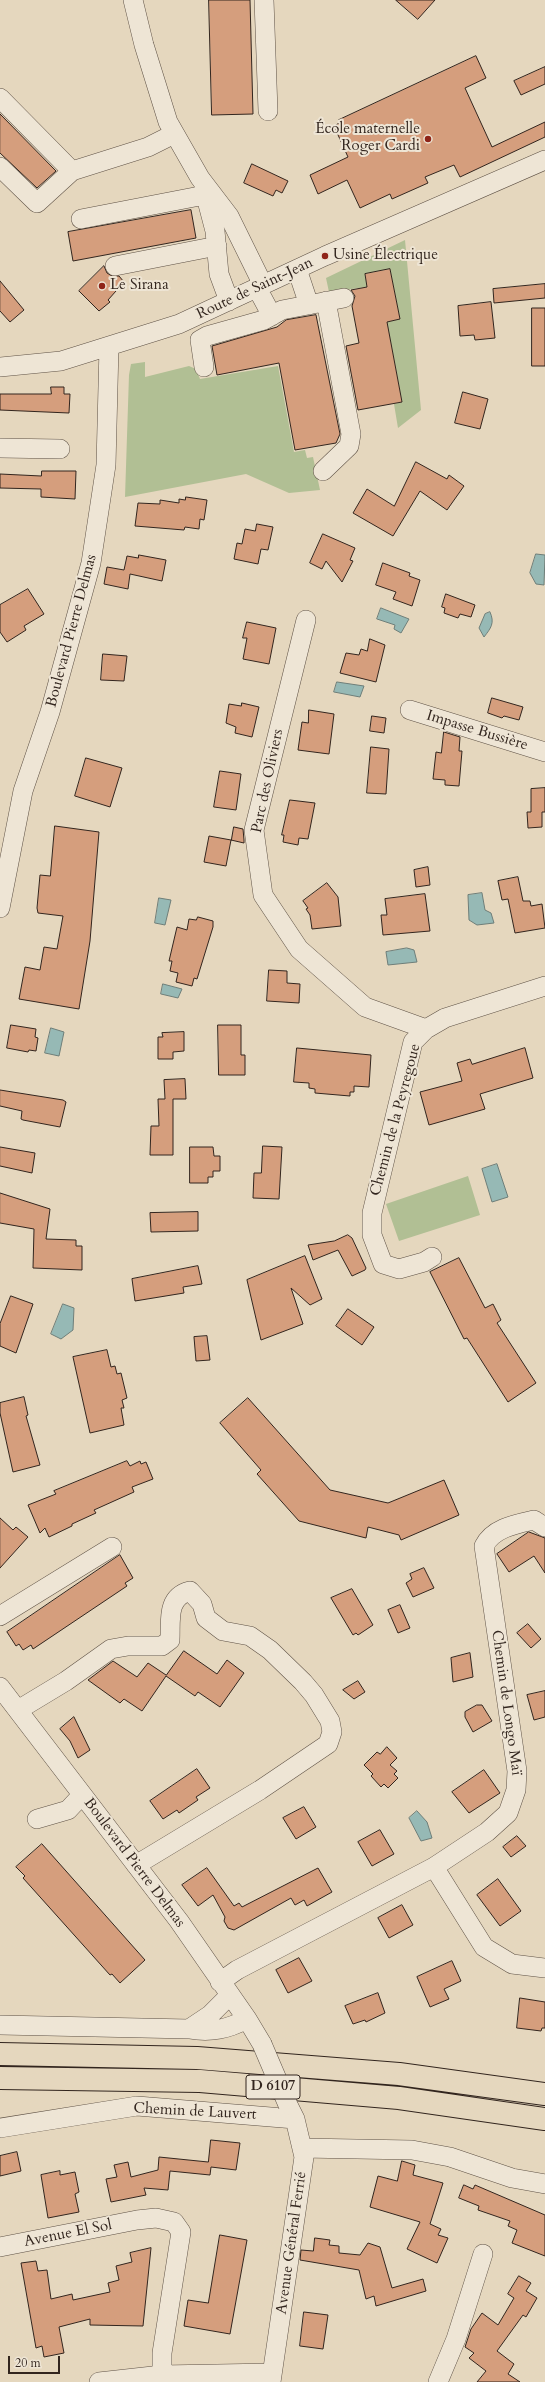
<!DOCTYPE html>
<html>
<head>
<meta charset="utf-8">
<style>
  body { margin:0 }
  #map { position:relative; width:545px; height:2382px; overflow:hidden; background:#e5d7be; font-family:Cardo,serif }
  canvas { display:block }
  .scale { position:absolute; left:8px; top:2356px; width:52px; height:18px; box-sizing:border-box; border:2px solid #32251e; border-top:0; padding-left:5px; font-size:12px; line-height:14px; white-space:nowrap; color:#32251e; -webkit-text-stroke:3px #eee5d5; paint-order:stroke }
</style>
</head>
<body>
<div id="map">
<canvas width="545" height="2382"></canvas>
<div class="scale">20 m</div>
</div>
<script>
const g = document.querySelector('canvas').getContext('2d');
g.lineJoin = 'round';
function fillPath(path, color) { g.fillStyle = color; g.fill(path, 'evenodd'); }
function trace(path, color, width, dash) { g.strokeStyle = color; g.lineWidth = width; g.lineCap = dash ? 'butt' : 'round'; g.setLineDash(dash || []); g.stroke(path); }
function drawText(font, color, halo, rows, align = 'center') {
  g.font = font + ' Cardo,serif'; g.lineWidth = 4; g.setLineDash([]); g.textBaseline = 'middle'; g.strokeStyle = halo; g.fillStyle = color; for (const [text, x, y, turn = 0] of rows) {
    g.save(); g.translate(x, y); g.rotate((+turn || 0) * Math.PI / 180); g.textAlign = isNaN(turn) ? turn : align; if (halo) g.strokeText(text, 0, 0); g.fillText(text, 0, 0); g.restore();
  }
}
const green = new Path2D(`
  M405 240 421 410 398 428 394 404 402 402 390 338 382 323 400 319 390 269 365 274 367 287 329 292 326 278Z
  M145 362V377L189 366 196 369 200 379 278 366 294 452 305 450 307 458 313 457 320 490 289 493 246 474 125 497 129 375 131 364Z
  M468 1176 480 1215 399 1241 386 1204Z`);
const water = new Path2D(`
  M536 554 545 555 544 585 536 584 530 573Z
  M381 608 409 619 401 633 394 629 395 625 377 619Z
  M490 612C495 623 491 628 484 637L479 628 485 614Z
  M337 682 364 686 360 697 334 692Z
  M482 893 485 910 491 913 494 923 477 925 469 920 468 895Z
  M159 898 171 900 165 925 155 923Z
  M407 948 414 950 417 962 388 965 386 952Z
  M163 984 182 989 178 998 161 994Z
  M51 1028 64 1032 59 1056 45 1053Z
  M497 1164 508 1197 492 1202 482 1169Z
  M63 1304 74 1308 73 1330 61 1339 51 1334Z
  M417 1811 427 1822 432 1838 421 1841 409 1818Z`);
const building = new Path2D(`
  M209 0H250L253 114 212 115Z
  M396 0H435L418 19Z
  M476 56 486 78 465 88 492 147 545 122V137L460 177 454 165 425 177 428 183 392 199 390 194 360 208 347 180 318 194 310 175 348 157 334 126 341 122 339 120Z
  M545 67V84L521 95 514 81Z
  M0 114 56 171 37 188 0 153Z
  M252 164 288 181 282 193 276 190 273 196 244 183Z
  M191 210 196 238 73 261 68 232Z
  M104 266 107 273 112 276H119L124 282 108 300 110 302 99 311 79 291Z
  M390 269 400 319 387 322 402 402 358 410 346 346 359 343 352 306 355 296 351 290 367 287 365 274Z
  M0 281 24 310 10 322 0 311Z
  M545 284V298L494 303 493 289Z
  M491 302 495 338 475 340 474 335 460 336 458 306Z
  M532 308H545V366H532Z
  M316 315 340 434 336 443 295 450 279 363 217 375 212 346 277 327 286 320Z
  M51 387H64V394H70L69 413 0 410V394H51Z
  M463 392 488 399 480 429 455 423Z
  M416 462 447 479 449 475 464 486 447 510 420 491 393 536 353 513 367 489 394 506Z
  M42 471H76L75 499 41 497V489L0 488V474L41 476Z
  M186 497 207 500 204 520 200 519 199 529 185 527 184 530 135 526 138 503 160 504V500L179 503V499L185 500Z
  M257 524 273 527 268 550 261 549 258 564 234 559 237 543 242 544 245 529 255 531Z
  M323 534 355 548 350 560 353 561 342 582 326 561 322 569 310 563Z
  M139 555 166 560 162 581 130 574 128 589 104 584 107 567 124 570 127 556 138 558Z
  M383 563 410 573 409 576 420 580 412 606 393 599 396 592 376 585Z
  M28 589 44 614 24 626 26 630 7 642 0 632V605Z
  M446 594 475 605 471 617 460 614 458 618 444 613 445 608 442 607Z
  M247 622 276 628 269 664 243 659 247 638H243Z
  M370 639 385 645 376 682 340 673 346 653 359 655 361 649 367 651Z
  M103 654 127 656 124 681 101 680Z
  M492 698 523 707 519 720 504 716 502 718 488 713Z
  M242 703 259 707 252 737 235 733 236 727 226 723 229 704 241 706Z
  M309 710 334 714 329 754 298 750 302 722 308 723Z
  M372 716 386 718 384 733 370 731Z
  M444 732 460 737 459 751H462L459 786 445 785V780L433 779 436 752 441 753Z
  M371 747 389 749 386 794 367 793Z
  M86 758 122 768 110 807 75 796Z
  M220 771 241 774 236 810 214 807Z
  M545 788V812H542V827L528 828 527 812H531V789Z
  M290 800 315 803 308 839 299 838 298 845 283 842 284 835H282Z
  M55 826 99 832 90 941 79 1009 19 999 25 967 40 970 44 947 57 949 63 916 38 913 37 908 40 875 50 876Z
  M234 827 243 829 244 840V843L231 840 226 866 204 862 209 836 231 840Z
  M428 867 430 885 416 887 414 870Z
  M518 877 523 901H530L531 906 542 904 545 928 515 933 508 899 502 900 498 881Z
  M327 883 338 897 341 926 312 929 310 915 306 909 308 908 303 901Z
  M425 894 430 931 383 935 381 915H387L385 899Z
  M198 917 213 921V927L197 979 194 978 192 986 176 982 178 973 170 971 172 961H169L177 927 187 930 189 919 196 920Z
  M269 970 287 971V983L300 984 299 1003 267 1001Z
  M11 1025 36 1029 35 1037 38 1038 36 1051 29 1050 28 1052 7 1048Z
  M218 1025H241V1055H245V1075H219Z
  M184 1032V1051L173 1052V1059H158V1037H163L162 1033Z
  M297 1048 371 1055 369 1087 354 1086V1092H350V1096L315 1093V1089L309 1088V1083L294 1082Z
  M525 1048 533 1078 480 1094 485 1109 429 1125 420 1092 462 1081 457 1063 470 1059 472 1064Z
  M185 1079 186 1099H173V1155H150L151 1126H159L158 1099H165L164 1080Z
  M0 1090 63 1100 66 1102 60 1127 23 1120 21 1119 22 1111 0 1106Z
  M263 1146 282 1147 279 1199 253 1198 254 1173H261Z
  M0 1147 35 1153 32 1173 0 1166Z
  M190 1147H213L214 1156H220V1171H213V1177H208V1183H190Z
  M0 1193 50 1209 46 1239 76 1240V1246H82V1270L33 1268 34 1229 0 1223Z
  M198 1212V1231L151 1232 150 1213Z
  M348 1235 352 1238 366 1268 365 1270 352 1276 338 1250 313 1260 308 1245 334 1241Z
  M305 1256 322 1299 310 1305 291 1288 303 1324 261 1340 247 1280Z
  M459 1258 485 1308 493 1304 501 1320 497 1323 536 1383 508 1402 467 1338 464 1339 430 1272Z
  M198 1266 202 1284 183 1287 184 1293 135 1301 132 1279Z
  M11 1296 33 1304 16 1353 0 1346V1324Z
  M348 1309 374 1327 362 1345 336 1326Z
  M207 1336 210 1360 196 1361 194 1337Z
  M107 1350 111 1367 115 1366 117 1374 121 1373 127 1398 122 1400 124 1408H121L124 1425 90 1433 73 1357Z
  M24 1397 28 1415 26 1416 40 1465 13 1472 0 1413V1403Z
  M248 1398 330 1490 388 1503 444 1480 459 1515 401 1540 399 1535 368 1527 366 1538 299 1521 257 1474 261 1470 220 1423Z
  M127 1461 130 1466 140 1461 141 1464 146 1462 153 1479 132 1487 134 1492 94 1510 96 1513 72 1524V1526L49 1537 45 1528 40 1533 28 1505 56 1494 54 1491Z
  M0 1518 13 1530 16 1527 28 1537 0 1568Z
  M529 1532 545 1538V1573L534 1556 509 1572 497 1554Z
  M120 1555 133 1578 125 1583 127 1586 33 1649 31 1645 23 1650 19 1644 16 1646 7 1632Z
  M424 1568 434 1588 413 1597 406 1583 412 1579 410 1574Z
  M352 1589 373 1625 358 1635 356 1633 353 1635 331 1598Z
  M400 1605 410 1628 398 1633 388 1610Z
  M528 1624 541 1639 531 1648 517 1633Z
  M184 1651 217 1674 227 1660 244 1673 220 1707 198 1692 195 1696 166 1676 142 1711 124 1699 120 1703 88 1680 113 1661 137 1677 148 1663 166 1675Z
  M470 1653 473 1677 453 1682 451 1658Z
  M358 1681 365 1692 354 1699 343 1690Z
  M545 1691V1717L534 1720 527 1695Z
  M477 1705H482L492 1721 473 1732 465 1717V1712Z
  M74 1717 90 1750 78 1758 70 1741 60 1729Z
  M387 1747 397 1758 390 1765 397 1771 394 1774 398 1778 388 1788 384 1784 381 1787 371 1776 373 1774 364 1765 377 1752 380 1754Z
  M197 1769 210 1788 196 1797 198 1800 179 1813 177 1810 163 1819 150 1801Z
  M484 1770 500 1793 469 1813 452 1792Z
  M304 1807 316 1827 296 1839 283 1818Z
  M380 1830 394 1854 372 1866 358 1842Z
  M517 1836 526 1846 511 1857 503 1847Z
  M42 1844 145 1960 120 1983 112 1974 110 1975 23 1878 25 1876 16 1867Z
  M207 1868 234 1906 239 1903 242 1907 318 1868 332 1892 307 1906 304 1900 295 1905 291 1898 234 1930 228 1928 224 1921 225 1917 213 1895 198 1906 182 1885Z
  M498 1879 521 1911 500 1926 477 1895Z
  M402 1905 413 1925 389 1938 378 1918Z
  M299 1958 312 1981 288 1993 276 1970Z
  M452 1961 461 1981 444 1989 449 1999 430 2007 417 1977Z
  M378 1993 385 2013 366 2022 365 2020 353 2024 345 2006Z
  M520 1998 545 2002V2028H542L541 2031 517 2028Z
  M211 2140 240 2143 236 2170 211 2167 210 2175 170 2171 168 2190 144 2188 146 2195 111 2202 106 2179 117 2177 114 2165 128 2162 131 2177 158 2170 159 2157 208 2162Z
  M17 2152 21 2171 0 2176V2156Z
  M402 2161 415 2165 413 2175 443 2183 430 2224 441 2229 438 2235 448 2238 437 2263 407 2249 420 2222 370 2207 378 2176 397 2181Z
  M60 2171V2175L75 2172 79 2192 75 2194 79 2212 48 2218 41 2175Z
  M464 2185 473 2189 475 2185 545 2215V2256L512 2243 517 2230 508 2226 510 2221 478 2210 479 2206 459 2198Z
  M220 2235 247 2240 230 2334 184 2326 188 2300 208 2303Z
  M315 2238 330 2240 329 2245 339 2246V2253L360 2255 368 2243 380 2247 392 2288 423 2279 426 2291 376 2306 374 2296 366 2299 359 2270 300 2260 301 2250 313 2251Z
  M151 2248 143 2326 90 2325V2319L59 2327 64 2353 44 2357 42 2346 36 2348 21 2263 36 2261 38 2271 47 2270 51 2299 72 2294 73 2300 110 2292 108 2283 119 2280 116 2266 132 2262 130 2253Z
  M519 2276 531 2283 526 2291 537 2298 526 2317 523 2315 497 2351 514 2364 508 2374 520 2382H477L486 2371 469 2358 474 2353 465 2347 471 2329 482 2313 498 2325 514 2298 508 2294Z
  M304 2312 328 2315 323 2349 300 2346Z`);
const minor = new Path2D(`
  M133 0 144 45 168 122 200 178 229 216 263 285
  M264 0 268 111
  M0 98 72 171
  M0 167 37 203 72 171 148 147 174 134
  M204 189 215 231 219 274 229 301
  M81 219 205 195
  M115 266 217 246
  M297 269 309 305
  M257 288 272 316
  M0 367 61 361 179 324 325 256 545 160
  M204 367 200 340 207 336 264 320 282 310 344 298
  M0 448 60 449
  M323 471 349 446 351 434 326 301
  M306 620 254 830 263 895 299 949 365 1007 426 1029
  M410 710 545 752
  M0 908 23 791 50 712 91 563 106 465 109 347
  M432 1257 424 1262 399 1269 383 1264 372 1235V1213L413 1042 426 1029 445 1018 545 986
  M0 1616 112 1547
  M0 1687 179 1921 247 2019 262 2044
  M18 1710 66 1681 111 1649 128 1646H162L170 1640C171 1621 166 1597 190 1591L202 1604 206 1618 223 1631 250 1636 270 1650 303 1682 314 1695 330 1721 332 1732 328 1744 260 1790 136 1865
  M37 1819 68 1810 82 1795
  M434 1867 484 1947 512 1964 545 1968
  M220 1982 237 1970 434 1867 487 1832 508 1813 516 1790 517 1771 484 1546C493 1528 516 1524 534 1520L545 1527
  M0 2025 189 2029C211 2033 228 2029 247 2019
  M189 2029 210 2015 230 1995
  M0 2128 137 2106 295 2119
  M302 2148 412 2150 450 2157 512 2178 545 2184
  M0 2247 137 2220 156 2218 174 2222 181 2232 162 2353V2375
  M99 2382 162 2375 272 2373
  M271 2382 304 2157 295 2119 289 2107
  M438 2382 456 2339 483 2254`);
const highway = new Path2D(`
  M0 2054 197 2058 399 2074 545 2094
  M0 2078 200 2081 399 2098 545 2119`);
const minorBridge = new Path2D(`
  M262 2044 288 2105`);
const markers = [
  [428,139,4,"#8f2418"],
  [325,256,4,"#8f2418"],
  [102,286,4,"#8f2418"]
];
const shields = [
  [273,2087,54]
];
const shieldNames = [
  ["D 6107",273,2087]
];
const poiNames = [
  ["École maternelle",420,130,"right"],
  ["Roger Cardi",420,147,"right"],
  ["Usine Électrique",333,256],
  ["Le Sirana",110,286]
];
const streetNames = [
  ["Route de Saint-Jean",255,289,-25],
  ["Boulevard Pierre Delmas",72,631,-75],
  ["Impasse Bussière",477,731,17],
  ["Parc des Oliviers",268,781,-78],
  ["Chemin de la Peyregoue",396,1120,-75],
  ["Chemin de Longo Maï",506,1703,82],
  ["Boulevard Pierre Delmas",134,1863,53],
  ["Chemin de Lauvert",195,2112,3],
  ["Avenue El Sol",68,2234,-11],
  ["Avenue Général Ferrié",292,2243,-82]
];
fillPath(green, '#b1bf94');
fillPath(water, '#96b9b5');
trace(water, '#6e7e79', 1);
fillPath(building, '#d59e7d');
trace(building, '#32251e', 1);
trace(minor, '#5f5246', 20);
trace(highway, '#32251e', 24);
trace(minor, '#eee5d5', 19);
trace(highway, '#e5d7be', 22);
trace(minorBridge, '#5f5246', 20, []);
trace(minorBridge, '#eee5d5', 19);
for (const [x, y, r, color] of markers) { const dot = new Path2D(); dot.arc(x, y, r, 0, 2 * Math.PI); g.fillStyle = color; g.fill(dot); trace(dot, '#eee5d5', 1.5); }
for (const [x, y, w] of shields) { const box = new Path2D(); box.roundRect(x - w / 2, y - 12, w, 24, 3); g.fillStyle = '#eee5d5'; g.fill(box); trace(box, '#32251e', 1); }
drawText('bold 14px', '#32251e', null, shieldNames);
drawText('15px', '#32251e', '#eee5d5', poiNames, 'left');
drawText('15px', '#32251e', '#eee5d5', streetNames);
</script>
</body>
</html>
